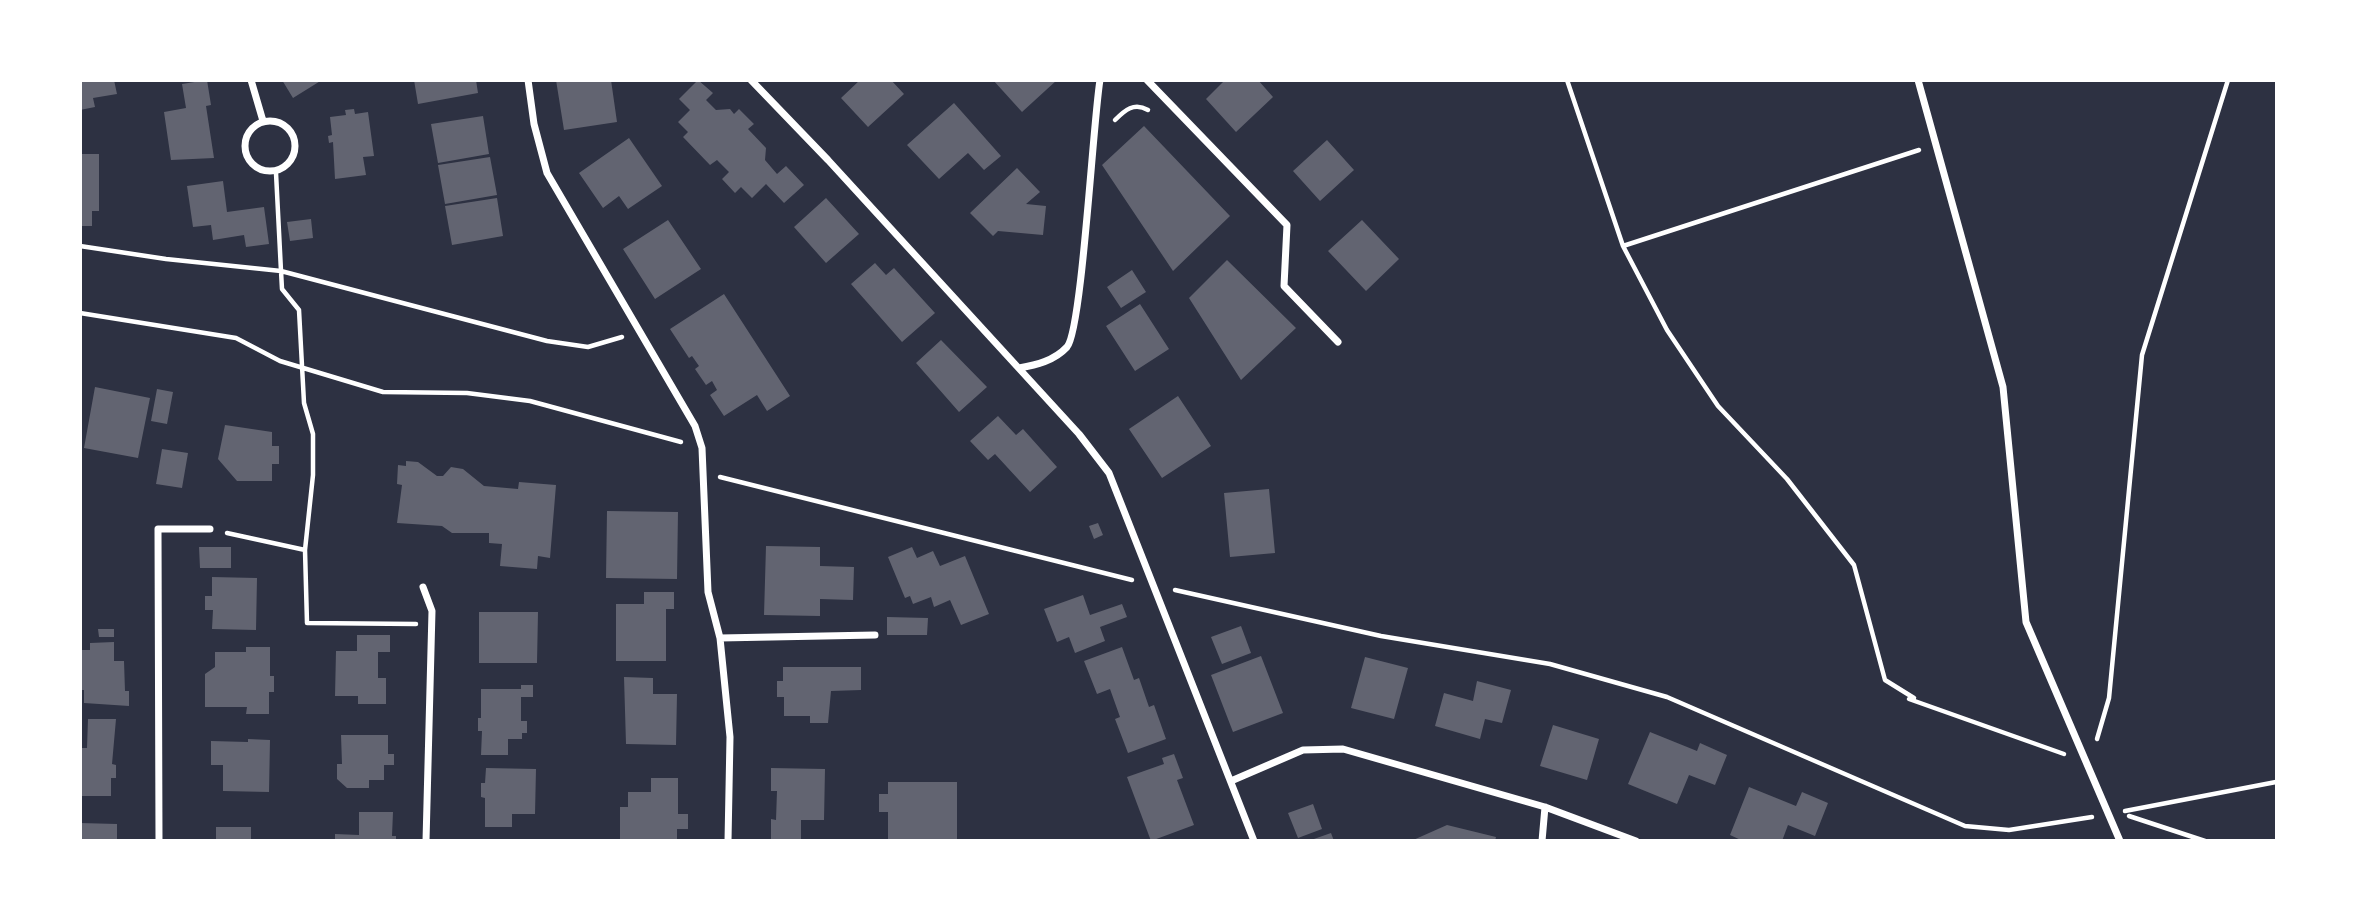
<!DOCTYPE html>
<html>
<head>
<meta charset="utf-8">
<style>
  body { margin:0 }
  #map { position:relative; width:2357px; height:921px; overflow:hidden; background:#2d3142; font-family:Montserrat,sans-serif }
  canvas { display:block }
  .frame { position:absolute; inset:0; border:82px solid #fff; pointer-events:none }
</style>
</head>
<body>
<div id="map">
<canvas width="2357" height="921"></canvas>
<div class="frame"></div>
</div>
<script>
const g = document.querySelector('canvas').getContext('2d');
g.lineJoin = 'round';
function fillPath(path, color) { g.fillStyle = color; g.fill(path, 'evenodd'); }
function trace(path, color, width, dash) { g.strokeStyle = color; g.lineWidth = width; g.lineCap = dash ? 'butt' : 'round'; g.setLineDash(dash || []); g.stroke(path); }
const building = new Path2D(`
  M80 80H114L117 94 93 98 95 107 80 110Z
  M207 80 211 105 206 106 214 158 171 160 164 112 186 108 182 84Z
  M282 80H322L293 98Z
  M414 80H476L478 93 418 104Z
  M556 80H611L617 122 564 130Z
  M698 80 713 93 706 100 716 110 730 109 734 114 739 109 754 124 748 129 766 148 765 160 777 174 786 166 804 185 784 203 766 184 752 198 741 187 735 193 722 179 729 172 717 160 710 165 683 137 688 132 678 122 690 110 679 99Z
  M860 80H891L904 94 868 127 841 98Z
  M993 80H1057L1022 112Z
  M1225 80H1258L1273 97 1236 132 1206 99Z
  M954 103 1001 156 984 170 968 153 939 179 907 145Z
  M354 109 355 114 368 112 374 156 363 157 366 175 335 179 333 142 329 143 328 136 332 135 330 117 346 115 345 110Z
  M483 116 489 154 438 163 431 124Z
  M1144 126 1230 216 1173 271 1102 165Z
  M629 138 662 186 628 209 619 196 603 208 579 173Z
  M1327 140 1354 170 1320 201 1293 171Z
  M80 154H99V211H92V226H80Z
  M490 157 497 195 445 204 438 165Z
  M1017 168 1040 192 1026 204 1046 206 1043 235 998 231 993 236 970 213Z
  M223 181 227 212 264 207 269 244 246 247 244 235 213 240 211 225 193 227 187 186Z
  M497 198 503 236 452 245 445 206Z
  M826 198 859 234 826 263 794 227Z
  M311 219 313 238 290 241 287 222Z
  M668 220 701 269 655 299 623 249Z
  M1362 220 1399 259 1366 291 1328 251Z
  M1227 260 1296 328 1241 380 1189 298Z
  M875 263 886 275 894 268 935 313 902 342 851 284Z
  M1132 270 1146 292 1121 308 1107 287Z
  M724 294 790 396 767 411 757 395 724 416 710 395 717 390 712 381 706 385 695 369 699 366 692 356 689 358 670 329Z
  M1140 304 1169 349 1135 371 1106 326Z
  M941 340 987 387 959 412 916 363Z
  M95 387 150 398 138 458 84 448Z
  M157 389 173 392 167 424 151 421Z
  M1178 396 1211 446 1162 478 1129 429Z
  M998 416 1016 435 1023 429 1057 467 1030 492 995 454 988 460 970 441Z
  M225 425 272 432V446H279V464H272V481H237L218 459Z
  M162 449 188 453 182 488 156 484Z
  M406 461 418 462 437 476H443L451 467 463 469 484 486 518 489 519 482 556 485 550 558 538 556 537 569 500 566 502 544 489 543V533H452L442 526 397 523 402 485 397 484 398 465 406 466Z
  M1269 489 1275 553 1230 557 1224 493Z
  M607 511 678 512 677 579 606 578Z
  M1098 523 1103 535 1094 539 1089 526Z
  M766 546 820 547V566L854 567 853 600 820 599V616L764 615Z
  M199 547H231V568H200Z
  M912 547 917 558 933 551 940 566 965 556 989 614 961 625 950 600 934 607 931 597 913 604 910 596 905 598 888 557Z
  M212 577 257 578 256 630 212 629 213 610H205V596H212Z
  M644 592H674V609H666V661H616V604H644Z
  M1083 595 1090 615 1122 604 1127 617 1100 627 1105 641 1075 653 1069 637 1057 642 1044 609Z
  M479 612H538L537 663H479Z
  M887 617 928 618 927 635H887Z
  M1241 626 1251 653 1222 664 1211 637Z
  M98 629H114V637H99Z
  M357 635H390V652H378V678H386V704H358V696H335L336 651H357Z
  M114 642V661H124L125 691H129V706L84 703V690H80V650H90V643Z
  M246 647H270V676H274V692H269V714H246L247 707H205V674L215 667V652H246Z
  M1122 647 1134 680 1139 678 1149 707 1154 705 1166 739 1128 753 1115 719 1120 717 1110 689 1097 694 1084 661Z
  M1261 656 1283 713 1233 732 1211 675Z
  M1365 657 1408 668 1394 719 1351 708Z
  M783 667H861V690L831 691 828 723H810V716H784V697H777V681H783Z
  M624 677 653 678V694H677L676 745 626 744Z
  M1477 681 1511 690 1502 723 1485 719 1480 739 1435 726 1444 693 1473 701Z
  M521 685H533V697H521V721H527V733H522V739H508V755H481L482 731H478V718H481V689H521Z
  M88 719H116L112 764 116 765V778H111V796H80V748H87Z
  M1553 725 1599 739 1587 780 1540 766Z
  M1650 732 1697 751 1700 743 1727 755 1715 785 1689 775 1677 804 1628 784Z
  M341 735H388V754H394V765H384V780H369V788H347L337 779V764H342Z
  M248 739 270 740 269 792 223 791V765H211V741L248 742Z
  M1174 754 1183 778 1177 780 1194 825 1151 841 1127 777 1164 764 1162 758Z
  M486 768 536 769 535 814H512V827H485V798L481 797V783H485Z
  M771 768 825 769 824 820H801V841H771V819L776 820 777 791H771Z
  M651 778H678V814H688V829H677V841H620V807H628V792H651Z
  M888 782H957V841H888V812H879V794H888Z
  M1749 787 1796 806 1802 792 1828 803 1815 836 1788 825 1782 841H1743L1730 835Z
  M1313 804 1322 829 1298 838 1288 813Z
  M359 812H393L392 836H396V841H335V834L359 835Z
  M80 823 117 824V841H80Z
  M1447 825 1496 837 1495 841H1411Z
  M216 827H251V841H216Z
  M1331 833 1334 841H1311V840Z`);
const path = new Path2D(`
  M1567 80 1623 246 1667 330 1718 406 1787 479 1854 565 1885 680 1914 698
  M1115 120C1125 110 1134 102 1148 110
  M80 246 166 259 281 271 276 173
  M1623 246 1919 150
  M80 313 236 338 280 361 383 392 467 393 530 401 681 442
  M720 477 1132 580
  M227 533 305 550
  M1175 590 1381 636 1550 664 1667 697 1965 826 2009 830 2092 817
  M416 624 307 623 305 550 313 475V434L304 403 299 310 282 289 281 271 547 341 588 347 622 337
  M1909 699 2064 754
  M2097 739 2109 698 2142 355 2228 80
  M2125 811 2276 782
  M2129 816 2205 841`);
const minor = new Path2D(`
  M251 80 263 121
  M528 80 534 124 547 173 695 426 702 448 708 592 720 638 730 737 728 841
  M751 80 828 160 1079 434 1109 473 1254 841
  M1147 80 1287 225 1284 286 1338 342
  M1918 80 2003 387 2026 622 2120 841
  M245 146a25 25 0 1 1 50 0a25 25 0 1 1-50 0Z
  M1019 368C1036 365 1054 361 1067 347 1082 330 1093 121 1100 80
  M423 587 432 611 426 841
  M720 638 875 635
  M1231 781 1303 750 1343 749 1545 807 1636 841
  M159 841 158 529H210
  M1542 841 1545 807`);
fillPath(building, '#626471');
trace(path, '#fff', 4.5);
trace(minor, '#fff', 7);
</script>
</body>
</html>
